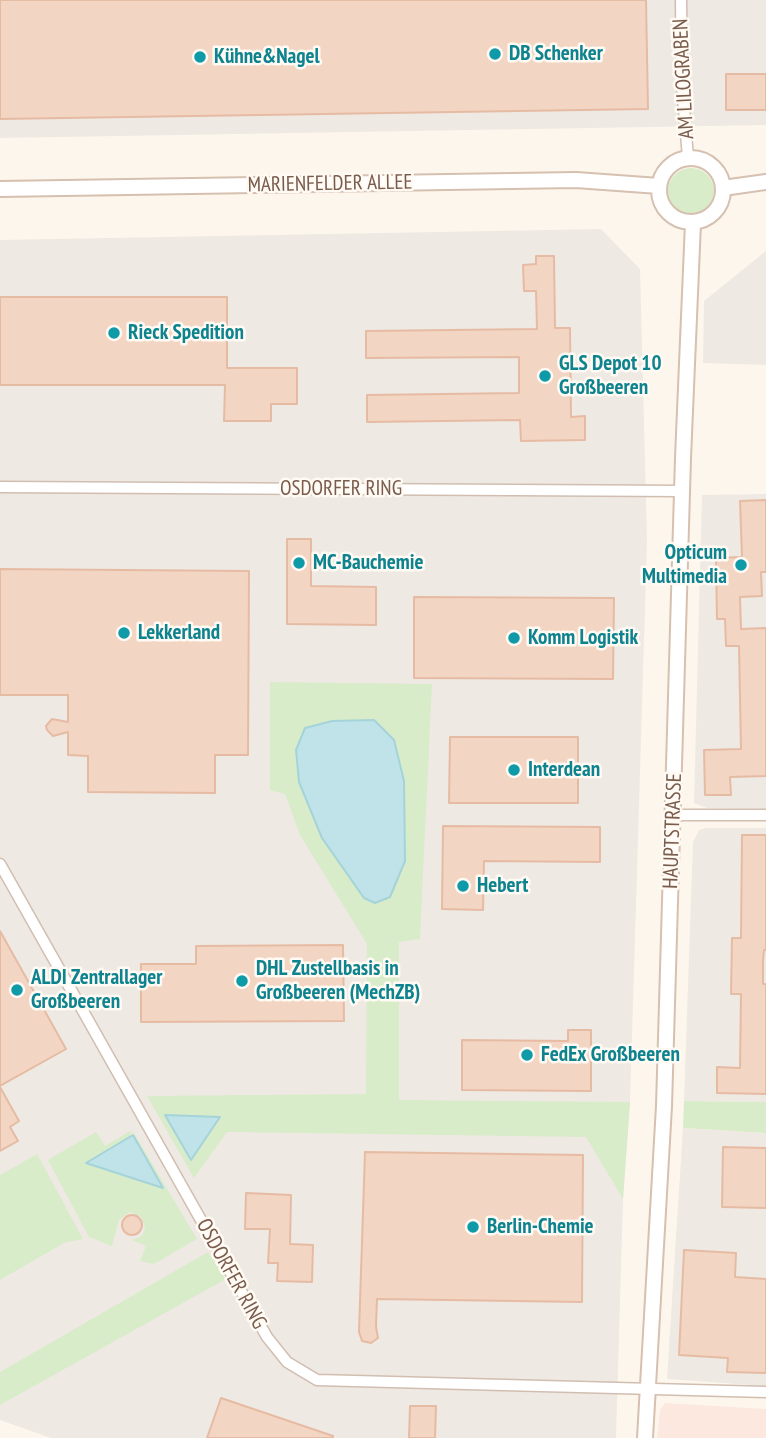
<!DOCTYPE html>
<html>
<head>
<meta charset="utf-8">
<style>
  body { margin:0 }
  canvas { display:block; background:#fdf6ec }
</style>
</head>
<body>
<canvas width="766" height="1438"></canvas>
<script>
const g = document.querySelector('canvas').getContext('2d');
g.lineJoin = 'round';
function fillPath(path, color) { g.fillStyle = color; g.fill(path, 'evenodd'); }
function trace(path, color, width, dash) { g.strokeStyle = color; g.lineWidth = width; g.lineCap = dash ? 'butt' : 'round'; g.setLineDash(dash || []); g.stroke(path); }
function drawText(font, color, halo, rows, align = 'center') {
  g.font = font + ' "PT Sans Narrow",sans-serif'; g.lineWidth = 5; g.setLineDash([]); g.textBaseline = 'middle'; g.strokeStyle = halo; g.fillStyle = color; for (const [text, x, y, turn = 0] of rows) {
    g.save(); g.translate(x, y); g.rotate((+turn || 0) * Math.PI / 180); g.textAlign = isNaN(turn) ? turn : align; if (halo) g.strokeText(text, 0, 0); g.fillText(text, 0, 0); g.restore();
  }
}
const commercial = new Path2D(`
  M665 1403 766 1409V1438H657L660 1410Z`);
const industrial = new Path2D(`
  M0 0H766V125L0 138Z
  M601 229 640 269 647 541 630 1102 623 1199 616 1438H51L0 1420V240Z
  M766 251V365L703 363 704 301Z
  M766 494V809L707 808 694 803 702 495Z
  M706 828H766V1102L684 1101 693 842 699 830Z
  M683 1128 766 1133V1386L667 1379Z`);
const green = new Path2D(`
  M668 191a23 23 0 1 1 46 0a23 23 0 1 1-46 0Z
  M270 682 432 684 420 939 399 942V1100L630 1102 623 1199 586 1137 227 1132 194 1178 147 1096 366 1094 367 944 300 835 285 794 270 790Z
  M684 1101 766 1102V1133L683 1128Z
  M132 1130 197 1239 154 1264 140 1261 146 1246 132 1240 142 1236 145 1227 141 1217 130 1212 119 1220 112 1246 89 1237 48 1160 96 1132 105 1146 130 1131 131 1136 86 1163 162 1187 133 1135Z
  M37 1154 83 1239 64 1243 0 1280V1175Z
  M208 1252 226 1279 0 1405V1372Z`);
const water = new Path2D(`
  M374 720 394 740 404 781 405 861 390 897 375 903 364 898 322 838 299 782 296 750 305 728 332 721Z
  M165 1115 220 1117 191 1160Z
  M133 1135 163 1188 86 1163Z`);
const building = new Path2D(`
  M0 0H646L648 109 0 119Z
  M726 74H766V110H726Z
  M536 256H554L555 328H570L571 417 585 416V440L521 441 520 420 367 422V395L519 393V357L366 358V331L537 329 536 291H524L523 265 536 264Z
  M0 297H227V368H297V404H271V421H224L225 385H0Z
  M766 500V572H761L762 596 740 597 741 629 766 628V776L730 777 731 795H705L704 750 741 749 739 646H726L725 619H717L716 558 742 557 740 501Z
  M287 539H311V586L376 587V625L287 624Z
  M0 569 249 571 248 755H215V793L88 792V756L68 755V732L53 736 47 730 46 726 52 719 68 722V695H0Z
  M414 597 614 598 613 679 414 678Z
  M450 737H578V803H449Z
  M443 826 600 827V862L484 861 483 910 442 909Z
  M742 835H766V950H764L763 961V984H766V1094L717 1093V1067L740 1068 741 994H731L732 938H741Z
  M0 931 66 1049 0 1086Z
  M343 945 344 1021 141 1022V964H196V946Z
  M568 1030H591V1091L462 1090V1040L568 1041Z
  M0 1087 19 1121 10 1127 18 1141 0 1151Z
  M723 1147 766 1148V1208L722 1207Z
  M365 1152 583 1155 582 1302 377 1299 376 1327 378 1338 371 1343 362 1341 359 1332Z
  M246 1193 291 1195 290 1244 313 1245 312 1282 277 1281 278 1263H268L270 1229H245Z
  M122 1225a10 10 0 1 1 20 0a10 10 0 1 1-20 0Z
  M684 1250 736 1253 735 1277 766 1279V1373L727 1372 728 1358 679 1355Z
  M221 1398 333 1436V1438H207Z
  M410 1406H436L435 1438H409Z`);
const street = new Path2D(`
  M681 0 682 85 688 158
  M0 487 683 491
  M673 815H766
  M0 864 267 1337 287 1362 317 1380 766 1392`);
const secondary = new Path2D(`
  M659 190a32 32 0 1 1 64 0a32 32 0 1 1-64 0Z
  M723 188 766 182
  M0 189 576 180 659 186
  M645 1438 664 1106 683 458 693 223`);
const markers = [
  [495,54,7,"#0f9aa8"],
  [200,57,7,"#0f9aa8"],
  [114,333,7,"#0f9aa8"],
  [545,376,7,"#0f9aa8"],
  [299,563,7,"#0f9aa8"],
  [741,565,7,"#0f9aa8"],
  [124,633,7,"#0f9aa8"],
  [514,638,7,"#0f9aa8"],
  [514,770,7,"#0f9aa8"],
  [463,886,7,"#0f9aa8"],
  [242,981,7,"#0f9aa8"],
  [17,990,7,"#0f9aa8"],
  [527,1055,7,"#0f9aa8"],
  [473,1227,7,"#0f9aa8"]
];
const cultureNames = [
  ["DB Schenker",509,54],
  ["Kühne&Nagel",214,57],
  ["Rieck Spedition",128,333],
  ["GLS Depot 10",559,364],
  ["Großbeeren",559,388],
  ["Opticum",727,553,"right"],
  ["Multimedia",727,577,"right"],
  ["MC-Bauchemie",313,563],
  ["Lekkerland",138,633],
  ["Komm Logistik",528,638],
  ["Interdean",528,770],
  ["Hebert",477,886],
  ["DHL Zustellbasis in",256,969],
  ["Großbeeren (MechZB)",256,993],
  ["ALDI Zentrallager",31,978],
  ["Großbeeren",31,1002],
  ["FedEx Großbeeren",541,1055],
  ["Berlin-Chemie",487,1227]
];
const streetNames = [
  ["AM LILOGRABEN",684,79,-93],
  ["MARIENFELDER ALLEE",330,184,-1],
  ["OSDORFER RING",341,489],
  ["HAUPTSTRASSE",673,831,-88],
  ["OSDORFER RING",231,1274,61]
];
fillPath(commercial, '#fde8e0');
fillPath(industrial, '#efe9e4');
fillPath(green, '#d8ecc9');
fillPath(water, '#bfe3e8');
trace(water, '#a5d3da', 2);
fillPath(building, '#f3d5c3');
trace(building, '#e6bba3', 2);
trace(street, '#d1beb0', 13);
trace(secondary, '#d6c0b0', 18);
trace(street, '#fff', 10);
trace(secondary, '#fff', 14);
for (const [x, y, r, color] of markers) { const dot = new Path2D(); dot.arc(x, y, r, 0, 2 * Math.PI); g.fillStyle = color; g.fill(dot); trace(dot, '#fffaf3', 2.5); }
drawText('bold 21px', '#0d838f', '#fffaf3', cultureNames, 'left');
drawText('21px', '#7a5c4d', '#fffaf3', streetNames);
</script>
</body>
</html>
